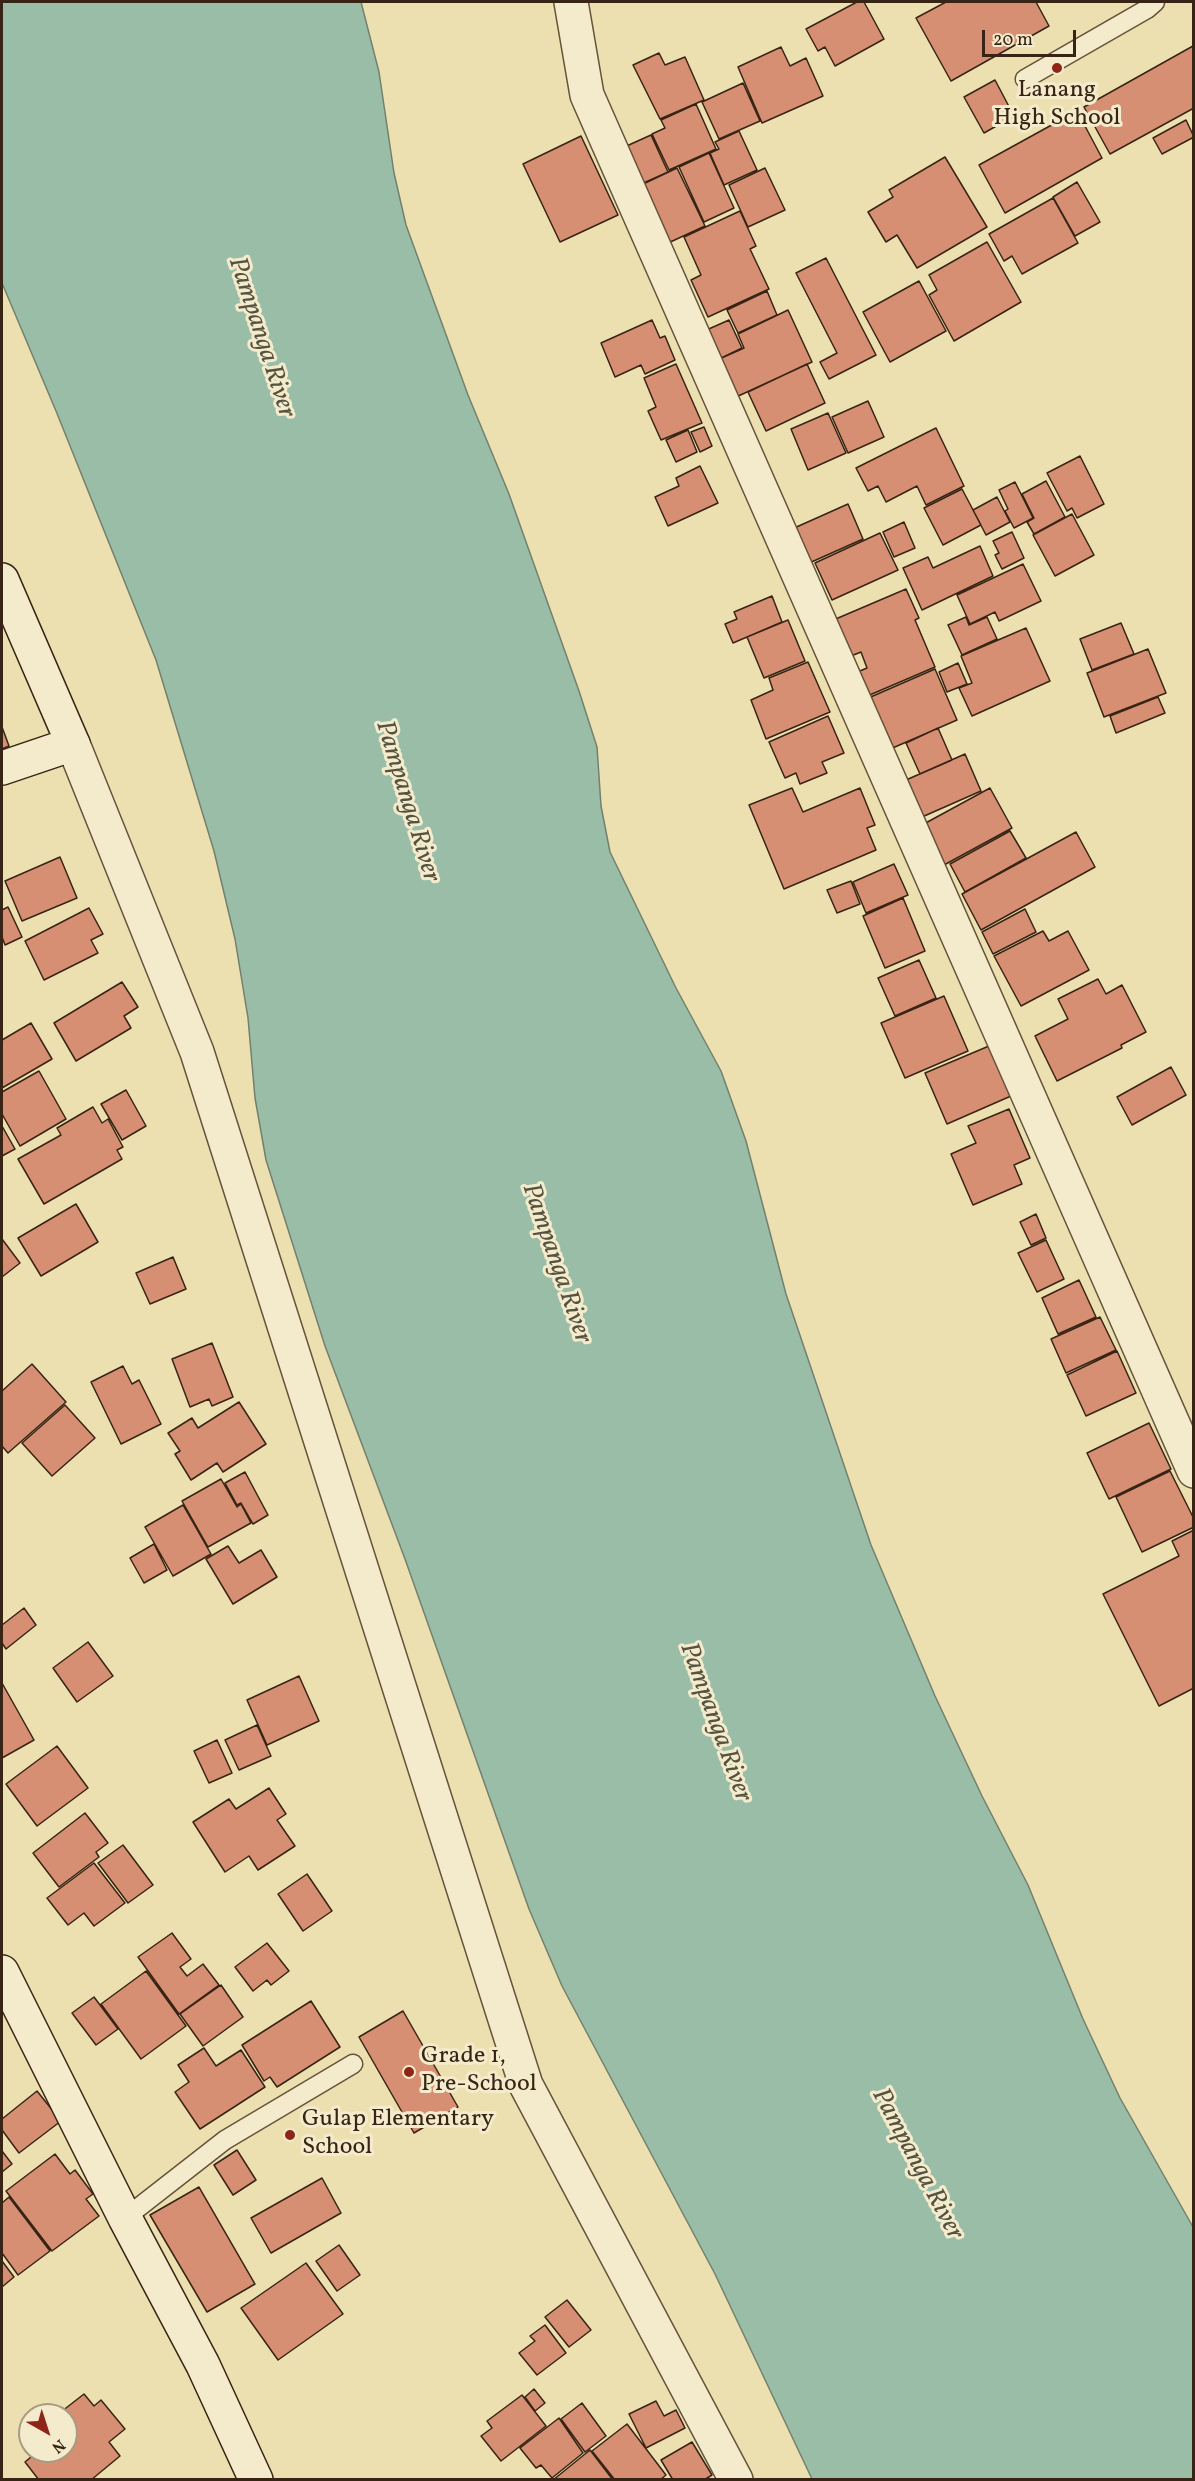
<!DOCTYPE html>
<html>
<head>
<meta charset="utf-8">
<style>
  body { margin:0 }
  #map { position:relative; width:1195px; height:2481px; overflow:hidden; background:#ede0b0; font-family:Vollkorn,serif }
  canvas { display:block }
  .frame { position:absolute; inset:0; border:3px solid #382414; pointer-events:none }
  .north { position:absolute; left:18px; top:2403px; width:60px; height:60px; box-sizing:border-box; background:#f3ebcc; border:2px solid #a89b82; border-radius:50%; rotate:141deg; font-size:16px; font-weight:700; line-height:24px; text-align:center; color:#382414 }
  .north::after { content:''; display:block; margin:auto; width:21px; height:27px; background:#8f2418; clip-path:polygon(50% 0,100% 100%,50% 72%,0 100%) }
  .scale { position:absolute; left:982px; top:30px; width:94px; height:27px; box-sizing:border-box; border:3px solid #382414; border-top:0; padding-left:8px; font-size:18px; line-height:21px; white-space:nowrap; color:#382414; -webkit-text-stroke:4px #f3ebcc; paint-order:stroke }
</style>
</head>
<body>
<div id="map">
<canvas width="1195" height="2481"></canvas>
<div class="frame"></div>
<div class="north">N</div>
<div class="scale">20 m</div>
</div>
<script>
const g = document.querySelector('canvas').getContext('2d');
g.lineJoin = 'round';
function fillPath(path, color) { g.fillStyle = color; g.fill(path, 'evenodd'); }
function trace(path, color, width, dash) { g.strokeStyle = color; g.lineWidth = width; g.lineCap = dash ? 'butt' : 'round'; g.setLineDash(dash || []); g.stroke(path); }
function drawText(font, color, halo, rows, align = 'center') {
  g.font = font + ' Vollkorn,serif'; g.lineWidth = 6; g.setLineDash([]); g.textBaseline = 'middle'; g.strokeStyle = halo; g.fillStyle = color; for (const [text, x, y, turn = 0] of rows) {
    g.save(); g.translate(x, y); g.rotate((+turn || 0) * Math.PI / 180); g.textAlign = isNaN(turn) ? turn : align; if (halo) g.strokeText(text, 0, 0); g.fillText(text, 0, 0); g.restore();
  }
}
const water = new Path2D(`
  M2 2H361L379 72 394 173 406 225 468 395 509 494 579 691 597 747 601 806 610 852 676 988 721 1071 746 1141 786 1294 871 1545 935 1696 982 1796 1028 1885 1083 2019 1120 2098 1193 2227V2479H812L715 2274 562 1986 529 1909 405 1559 325 1346 266 1160 255 1098 248 1018 235 939 214 851 156 660 56 411 2 283Z`);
const building = new Path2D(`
  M857 2H864L884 39 835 66 825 47 818 51 806 29Z
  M946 2H1036L1049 26 951 81 916 18Z
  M1193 46 1194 108 1110 154 1084 107Z
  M781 47 790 66 806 58 823 96 762 123 738 67Z
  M659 53 665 65 685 57 704 100 660 119 633 65Z
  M995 80 1014 116 984 133 964 97Z
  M743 83 760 121 719 139 702 102Z
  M696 104 716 149 669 170 652 134 665 128 661 120Z
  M1077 111 1102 158 1005 213 979 165Z
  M1186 120 1194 137 1162 154 1153 138Z
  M739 131 757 170 724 185 710 153 719 149 715 142Z
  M651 135 668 172 637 186 620 149Z
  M581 136 618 215 560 242 523 164Z
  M709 153 734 208 704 222 679 167Z
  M945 157 987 227 917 268 897 235 886 242 868 212 893 197 889 190Z
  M677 168 705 226 666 244 639 186Z
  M765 168 785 210 748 227 729 185Z
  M1077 182 1100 222 1075 236 1053 197Z
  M1053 198 1078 243 1022 274 1012 256 1004 261 989 234Z
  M740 211 756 246 750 249 769 289 708 317 691 280 701 275 684 237Z
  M987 242 1021 302 954 341 929 295 937 290 929 275Z
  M826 258 876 355 829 379 820 362 837 353 796 273Z
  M919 281 946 331 890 362 863 312Z
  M767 291 777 315 738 333 727 310Z
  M788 310 812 362 734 398 717 360 744 348 738 334Z
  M652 320 660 338 665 336 675 360 645 374 641 365 615 377 601 343Z
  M729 320 742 348 715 361 702 332Z
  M676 364 702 423 661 440 648 411 656 407 644 378Z
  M807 364 825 403 766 431 748 392Z
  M868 401 884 437 848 453 832 417Z
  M828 413 846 453 808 470 791 429Z
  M704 427 712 446 700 452 691 432Z
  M936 428 964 486 926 505 917 486 886 502 878 486 868 491 856 468Z
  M688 430 697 452 676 462 666 440Z
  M1080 456 1104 504 1077 518 1072 508 1067 511 1047 473Z
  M700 466 718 503 668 526 655 497 679 486 676 478Z
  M1046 481 1065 517 1034 534 1027 522 1034 518 1022 494Z
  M1015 482 1033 518 1014 528 1005 511 1008 509 999 490Z
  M962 489 981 525 943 545 924 508Z
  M997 497 1010 522 986 535 973 510Z
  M848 504 863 539 807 564 792 529Z
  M1072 514 1094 555 1055 576 1033 535Z
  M904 522 915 548 894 557 883 532Z
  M1012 532 1024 558 1002 569 995 555 999 553 993 541Z
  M880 533 898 570 832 600 815 563Z
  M980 546 993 576 922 610 903 568 928 557 933 568Z
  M1023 564 1041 601 999 621 995 612 970 624 957 595Z
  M906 589 919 618 915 620 935 667 865 697 855 673 867 668 861 652 846 658 831 621Z
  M772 596 782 622 733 643 725 624 737 619 734 612Z
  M966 617 969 625 987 617 997 639 962 655 948 625Z
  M788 620 805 661 764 678 747 637Z
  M1121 623 1134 654 1092 670 1080 639Z
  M1026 628 1050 681 972 716 959 688 972 683 961 656Z
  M1148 649 1166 693 1104 717 1087 673Z
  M808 662 830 712 766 739 751 700 773 690 769 678Z
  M958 663 967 684 947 692 939 672Z
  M935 669 957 720 888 750 866 699Z
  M1158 697 1165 713 1116 733 1110 716Z
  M828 716 844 753 822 762 827 773 800 784 796 773 785 778 769 742Z
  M2 727 9 746 2 749Z
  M938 728 952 760 920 774 906 743Z
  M965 754 981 791 922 817 906 780Z
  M792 788 803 812 860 788 875 825 867 828 876 850 784 889 749 805Z
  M990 788 1012 828 944 865 922 825Z
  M1010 831 1026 858 965 892 950 864Z
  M1076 832 1095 867 981 930 962 894Z
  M60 857 77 898 22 921 5 881Z
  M894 864 908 895 866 913 853 882Z
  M851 881 860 904 837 913 827 890Z
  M903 898 925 951 885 968 863 916Z
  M8 907 22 937 5 945 2 937V910Z
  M89 908 103 934 91 940 98 953 44 980 25 941Z
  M1025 909 1036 932 993 954 982 932Z
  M1043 931 1049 941 1068 931 1089 970 1021 1006 994 956Z
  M919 960 936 998 895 1016 878 978Z
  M1098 979 1106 994 1122 985 1146 1032 1121 1045 1122 1048 1057 1081 1035 1036 1068 1019 1058 999Z
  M122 982 138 1007 124 1016 131 1028 76 1061 54 1023Z
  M944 996 968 1051 905 1078 881 1023Z
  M31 1023 52 1059 2 1088V1040Z
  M989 1046 1011 1096 947 1124 925 1073Z
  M1171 1067 1186 1095 1132 1125 1117 1097Z
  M39 1071 66 1119 20 1146 2 1114V1092Z
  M126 1090 146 1126 122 1140 101 1104Z
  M93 1107 102 1123 108 1119 123 1147 117 1150 122 1159 44 1204 18 1159 61 1135 57 1128Z
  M1009 1109 1030 1158 1014 1165 1022 1184 973 1205 951 1154 976 1143 968 1126Z
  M2 1126 15 1149 2 1156Z
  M76 1204 98 1242 41 1276 18 1238Z
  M1036 1214 1046 1238 1031 1245 1020 1222Z
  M2 1239 20 1263 2 1277Z
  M1046 1240 1064 1279 1037 1292 1018 1253Z
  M173 1257 186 1289 150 1304 136 1273Z
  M1079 1280 1096 1317 1058 1334 1042 1298Z
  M1100 1317 1116 1350 1066 1373 1051 1339Z
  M212 1343 233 1397 212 1406 209 1399 190 1407 172 1359Z
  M1117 1351 1136 1393 1086 1416 1067 1375Z
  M32 1364 66 1402 8 1453 2 1446V1391Z
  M123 1366 132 1384 139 1380 161 1424 121 1444 91 1382Z
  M239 1402 266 1444 223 1472 217 1463 191 1480 175 1454 180 1451 168 1433 192 1418 198 1428Z
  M65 1405 95 1438 52 1476 22 1443Z
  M1149 1423 1171 1469 1109 1499 1087 1453Z
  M1170 1471 1194 1519V1527L1142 1552 1116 1497Z
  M245 1472 268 1515 253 1524 241 1503 237 1505 225 1483Z
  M221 1479 237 1507 241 1504 251 1523 208 1547 182 1501Z
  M183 1505 211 1554 173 1576 145 1527Z
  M1194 1530V1688L1159 1706 1103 1594 1179 1556 1172 1541Z
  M154 1544 167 1570 144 1583 130 1558Z
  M228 1546 239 1563 261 1550 277 1577 233 1604 206 1559Z
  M24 1608 36 1625 6 1649 2 1643V1625Z
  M88 1642 113 1676 77 1702 53 1668Z
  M299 1676 319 1721 267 1745 247 1700Z
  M2 1683 34 1740 2 1758Z
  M257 1725 271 1756 239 1770 225 1740Z
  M217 1740 232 1773 209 1783 194 1751Z
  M57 1746 88 1788 37 1826 6 1784Z
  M269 1788 286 1814 277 1820 295 1846 258 1870 249 1856 225 1872 193 1822 229 1799 236 1809Z
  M85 1813 108 1843 96 1852 99 1857 59 1887 33 1853Z
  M123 1845 153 1885 128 1903 98 1863Z
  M94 1863 125 1903 94 1926 84 1913 68 1925 47 1898Z
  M307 1874 332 1911 303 1931 278 1894Z
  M172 1933 191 1959 180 1967 187 1976 203 1964 219 1985 179 2014 138 1957Z
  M267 1943 289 1971 271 1985 267 1980 253 1991 235 1967Z
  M146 1971 186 2026 141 2059 101 2004Z
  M221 1985 243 2017 203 2046 180 2014Z
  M94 1997 118 2029 96 2045 72 2013Z
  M311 2001 340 2047 277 2087 270 2077 264 2081 242 2045Z
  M403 2011 458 2107 414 2133 359 2037Z
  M204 2048 216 2066 241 2050 265 2087 200 2129 175 2092 189 2082 178 2065Z
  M37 2091 61 2121 19 2153 2 2130V2119Z
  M237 2150 256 2180 233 2195 214 2165Z
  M2 2151 12 2164 2 2172Z
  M55 2154 70 2174 75 2170 93 2194 86 2199 99 2216 52 2251 6 2191Z
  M322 2178 341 2213 271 2253 251 2218Z
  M199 2187 255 2284 207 2312 150 2215Z
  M9 2197 50 2251 18 2275 2 2253V2203Z
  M339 2245 360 2275 337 2291 316 2261Z
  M2 2261 14 2277 2 2287Z
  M306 2263 343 2314 278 2360 241 2308Z
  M567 2300 591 2330 569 2347 545 2317Z
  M545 2325 566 2353 537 2375 519 2353 535 2341 530 2336Z
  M534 2389 545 2403 535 2411 525 2397Z
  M84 2394 94 2406 101 2400 125 2429 109 2442 120 2456 91 2480H39L25 2462 38 2451H66V2415H57Z
  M522 2395 546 2426 501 2461 481 2436 492 2428 487 2421Z
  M656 2401 664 2416 676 2410 685 2428 646 2448 629 2414Z
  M582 2403 606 2436 585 2452 561 2419Z
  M559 2418 583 2453 552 2478 541 2465 536 2468 520 2448Z
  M627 2424 666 2475 660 2480H615L592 2451Z
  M692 2442 712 2475 704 2480H673L661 2460Z
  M590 2450 613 2480H553Z`);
const lane = new Path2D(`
  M1025 79 1147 9 1155 2
  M125 2218 225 2140 353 2064`);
const street = new Path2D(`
  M571 2 587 95 1194 1471
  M73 744 197 1052 526 2085 736 2480`);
const secondary = new Path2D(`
  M2 580 73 744 2 768
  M2 1972 125 2218 203 2365 256 2480`);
const markers = [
  [1057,68,6,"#8f2418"],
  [409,2072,6,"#8f2418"],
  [290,2135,6,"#8f2418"]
];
const poiNames = [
  ["Lanang",1057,92,"center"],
  ["High School",1057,120,"center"],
  ["Grade 1,",421,2058],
  ["Pre-School",421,2086],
  ["Gulap Elementary",302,2121],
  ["School",302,2149]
];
const waterNames = [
  ["Pampanga River",260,338,72],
  ["Pampanga River",406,802,73],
  ["Pampanga River",555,1264,71],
  ["Pampanga River",714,1723,70],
  ["Pampanga River",916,2165,62]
];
fillPath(water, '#9abda8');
trace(water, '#73806d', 1.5);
fillPath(building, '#d78f73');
trace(building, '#382414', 1.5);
trace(lane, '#65533b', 21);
trace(street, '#65533b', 36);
trace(secondary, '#382414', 36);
trace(lane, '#f3ebcc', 18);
trace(street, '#f3ebcc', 33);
trace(secondary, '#f3ebcc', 33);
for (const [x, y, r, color] of markers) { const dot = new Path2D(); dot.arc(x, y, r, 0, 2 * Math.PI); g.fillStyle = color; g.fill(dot); trace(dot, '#f3ebcc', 2); }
drawText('24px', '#382414', '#f3ebcc', poiNames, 'left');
drawText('italic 26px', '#555240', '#f3ebcc', waterNames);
</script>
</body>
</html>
